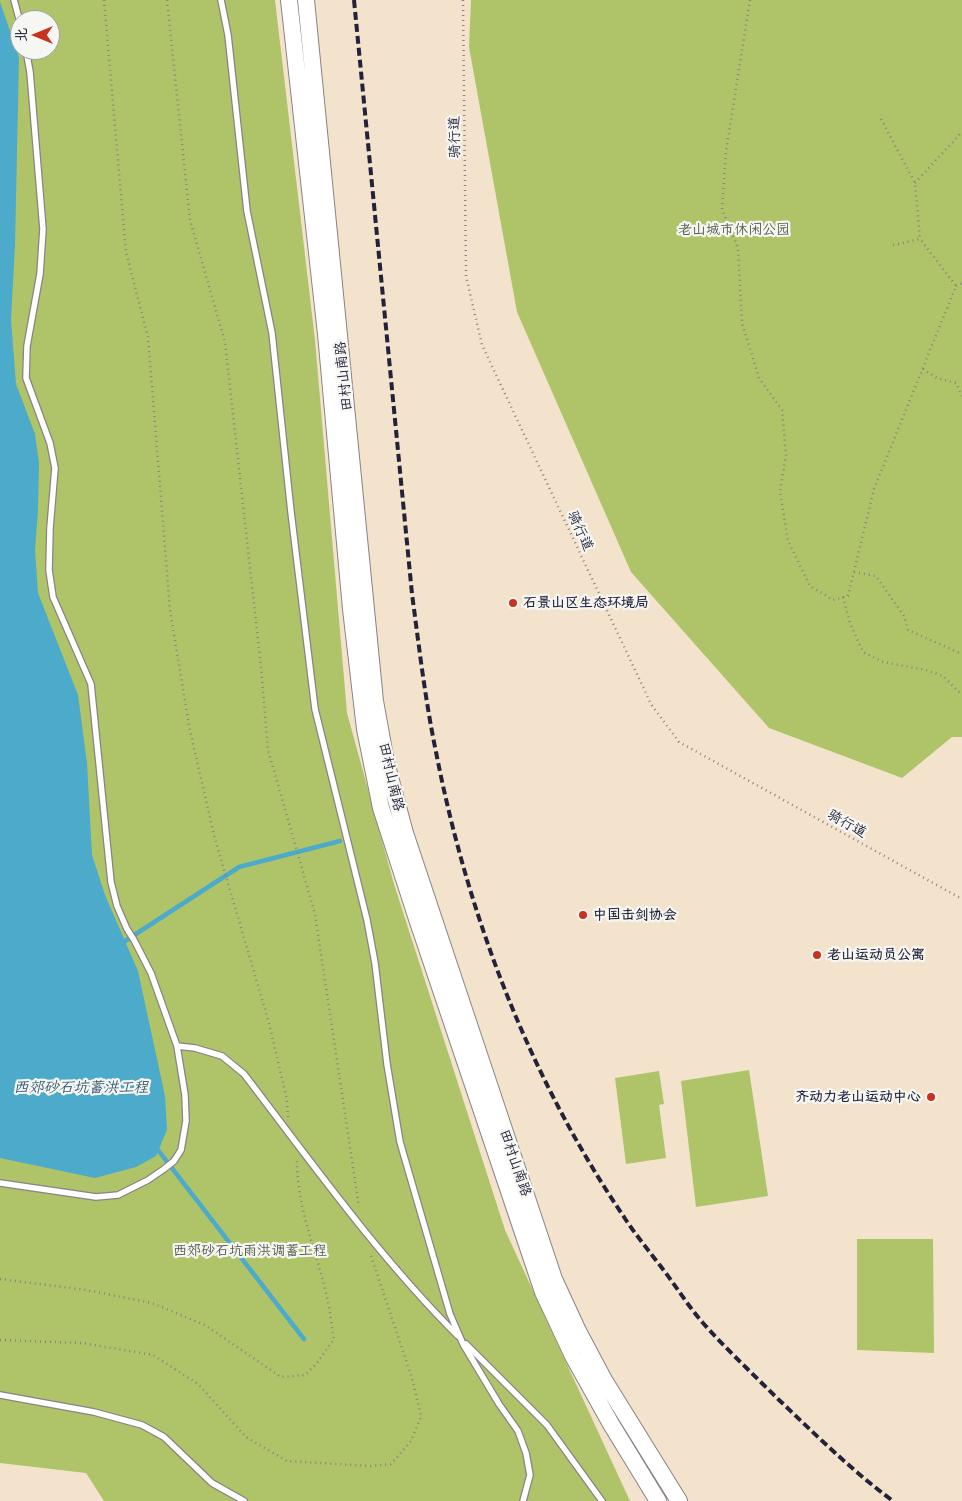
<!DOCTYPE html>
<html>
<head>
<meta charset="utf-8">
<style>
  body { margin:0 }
  #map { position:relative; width:962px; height:1501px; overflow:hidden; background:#f3e3cc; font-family:"Playpen Sans","LXGW WenKai TC",sans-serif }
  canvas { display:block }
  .north { position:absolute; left:10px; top:10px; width:50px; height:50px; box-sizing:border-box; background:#f6f6f2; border:1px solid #a1a1a9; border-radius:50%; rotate:270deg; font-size:14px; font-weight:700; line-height:20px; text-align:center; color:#22223b }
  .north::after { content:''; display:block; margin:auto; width:18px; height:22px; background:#c8321e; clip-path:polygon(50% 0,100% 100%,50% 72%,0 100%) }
</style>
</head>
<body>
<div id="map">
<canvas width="962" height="1501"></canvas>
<div class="north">北</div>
</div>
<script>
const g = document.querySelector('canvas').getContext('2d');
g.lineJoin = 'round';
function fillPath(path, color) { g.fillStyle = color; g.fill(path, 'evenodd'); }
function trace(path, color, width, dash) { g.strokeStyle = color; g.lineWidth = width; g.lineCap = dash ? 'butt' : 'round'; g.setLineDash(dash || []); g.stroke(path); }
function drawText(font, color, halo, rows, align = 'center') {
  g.font = font + ' "Playpen Sans","LXGW WenKai TC",sans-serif'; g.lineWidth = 4.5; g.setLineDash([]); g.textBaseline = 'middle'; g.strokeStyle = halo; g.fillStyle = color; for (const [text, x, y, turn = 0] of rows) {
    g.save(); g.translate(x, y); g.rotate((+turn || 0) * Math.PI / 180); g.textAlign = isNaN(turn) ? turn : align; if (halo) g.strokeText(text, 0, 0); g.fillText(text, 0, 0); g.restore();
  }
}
const green = new Path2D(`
  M0 0H275L315 340 347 713 394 884 505 1230 630 1501H104L86 1473 0 1463ZM20 20H50V50H20Z
  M471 0H962V737H952L902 778 769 728 631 572 517 312 469 47Z
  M749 1070 768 1196 696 1207 681 1081Z
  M659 1071 664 1104 659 1105 666 1158 626 1164 615 1078Z
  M857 1239H933L934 1353 857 1350Z`);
const water = new Path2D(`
  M0 2 19 57 15 245 11 320 16 384 35 434 39 463 38 511 35 550 38 593 78 695 87 763 92 855 105 895 138 971 165 1096 167 1130 156 1156 136 1167 95 1178 0 1158Z`);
const stream = new Path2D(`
  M122 943 239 867 340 841
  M155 1146 304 1339`);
const path = new Path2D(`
  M104 0 126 252 148 337 170 610 190 731 215 839 269 1023 287 1100 288 1117
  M167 0 190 220 225 342 261 667 268 750 315 914 359 1207
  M463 0 466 276 482 345 651 704 679 742 962 899
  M750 0 726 151 722 209 738 248 742 323 759 378 782 410 786 455 780 491 788 541 810 586 833 600 848 596 874 489 956 286 920 239 893 245
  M881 119 915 183 920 239
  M915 183 962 132
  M956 286 962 283
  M923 369 937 378 956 383 962 396
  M854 572 876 576 904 616 908 630 962 654
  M843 597 850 623 863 652 883 662 926 670 943 676 962 695
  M0 1279 86 1290 152 1303 205 1325 281 1377 305 1375 317 1363 334 1339C331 1324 330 1308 326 1293 315 1247 297 1208 297 1159
  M0 1340 82 1343 153 1355 198 1384 246 1437 287 1461 371 1466 391 1464 411 1441 421 1416 412 1378 371 1256`);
const lane = new Path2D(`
  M14 0 20 22
  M221 0 228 35 247 211 272 333 291 512 315 709 367 920 375 963 387 1064 400 1142 450 1314 463 1344 499 1404 518 1431 526 1453 530 1475 523 1501
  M177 1046 195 1048 222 1056 244 1074C312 1163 378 1256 458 1336
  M0 1183 96 1197 118 1195 148 1180 164 1169 174 1161 181 1150 186 1121 185 1095 177 1046 151 973 134 940 127 929 117 906 111 882 91 684 53 597 49 570 50 528 55 468 50 443 26 378 27 346 40 274 43 229 30 72 26 50
  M466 1344 547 1425 602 1501
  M0 1395 94 1412 142 1425 164 1437 212 1483 244 1501`);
const secondary = new Path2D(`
  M289 0 326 334 351 609 365 729 381 808 417 919 543 1292 573 1356 611 1424 658 1501
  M306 0 375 701 386 762 405 833 554 1279 578 1331 604 1380 679 1501`);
const rail = new Path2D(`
  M354 0 412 594C419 646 425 699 436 752 468 916 529 1077 624 1217 635 1234 649 1251 662 1268 676 1286 688 1306 703 1323 727 1350 753 1374 778 1399 815 1434 851 1470 893 1501`);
const markers = [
  [513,603,5,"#c8321e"],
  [583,915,5,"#c8321e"],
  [817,955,5,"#c8321e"],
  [931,1097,5,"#c8321e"]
];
const streetNames = [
  ["骑行道",455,137,-91],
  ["田村山南路",344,376,-96],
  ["骑行道",580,531,65],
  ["田村山南路",391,777,77],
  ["骑行道",847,824,29],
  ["田村山南路",515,1163,71]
];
const parkNames = [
  ["老山城市休闲公园",734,230],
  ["西郊砂石坑雨洪调蓄工程",250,1251]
];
const poiNames = [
  ["石景山区生态环境局",523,603],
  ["中国击剑协会",593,915],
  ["老山运动员公寓",827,955],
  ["齐动力老山运动中心",921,1097,"right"]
];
const waterNames = [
  ["西郊砂石坑蓄洪工程",81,1088]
];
fillPath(green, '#afc468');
fillPath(water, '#4caacb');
trace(stream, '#4caacb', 4.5);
trace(lane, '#8a8284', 8);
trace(secondary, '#8a8284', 18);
trace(path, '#8a8284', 2.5, [1, 4]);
trace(lane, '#fff', 5.5);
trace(secondary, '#fff', 16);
trace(rail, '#22223b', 4, [8, 4]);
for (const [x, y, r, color] of markers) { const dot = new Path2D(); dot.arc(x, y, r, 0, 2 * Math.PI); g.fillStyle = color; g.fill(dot); trace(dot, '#f6f6f2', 2); }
drawText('14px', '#22223b', '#f6f6f2', streetNames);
drawText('14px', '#535b4b', '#f6f6f2', parkNames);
drawText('bold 14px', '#22223b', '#f6f6f2', poiNames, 'left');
drawText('italic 15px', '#335875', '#f6f6f2', waterNames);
</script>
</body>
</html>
